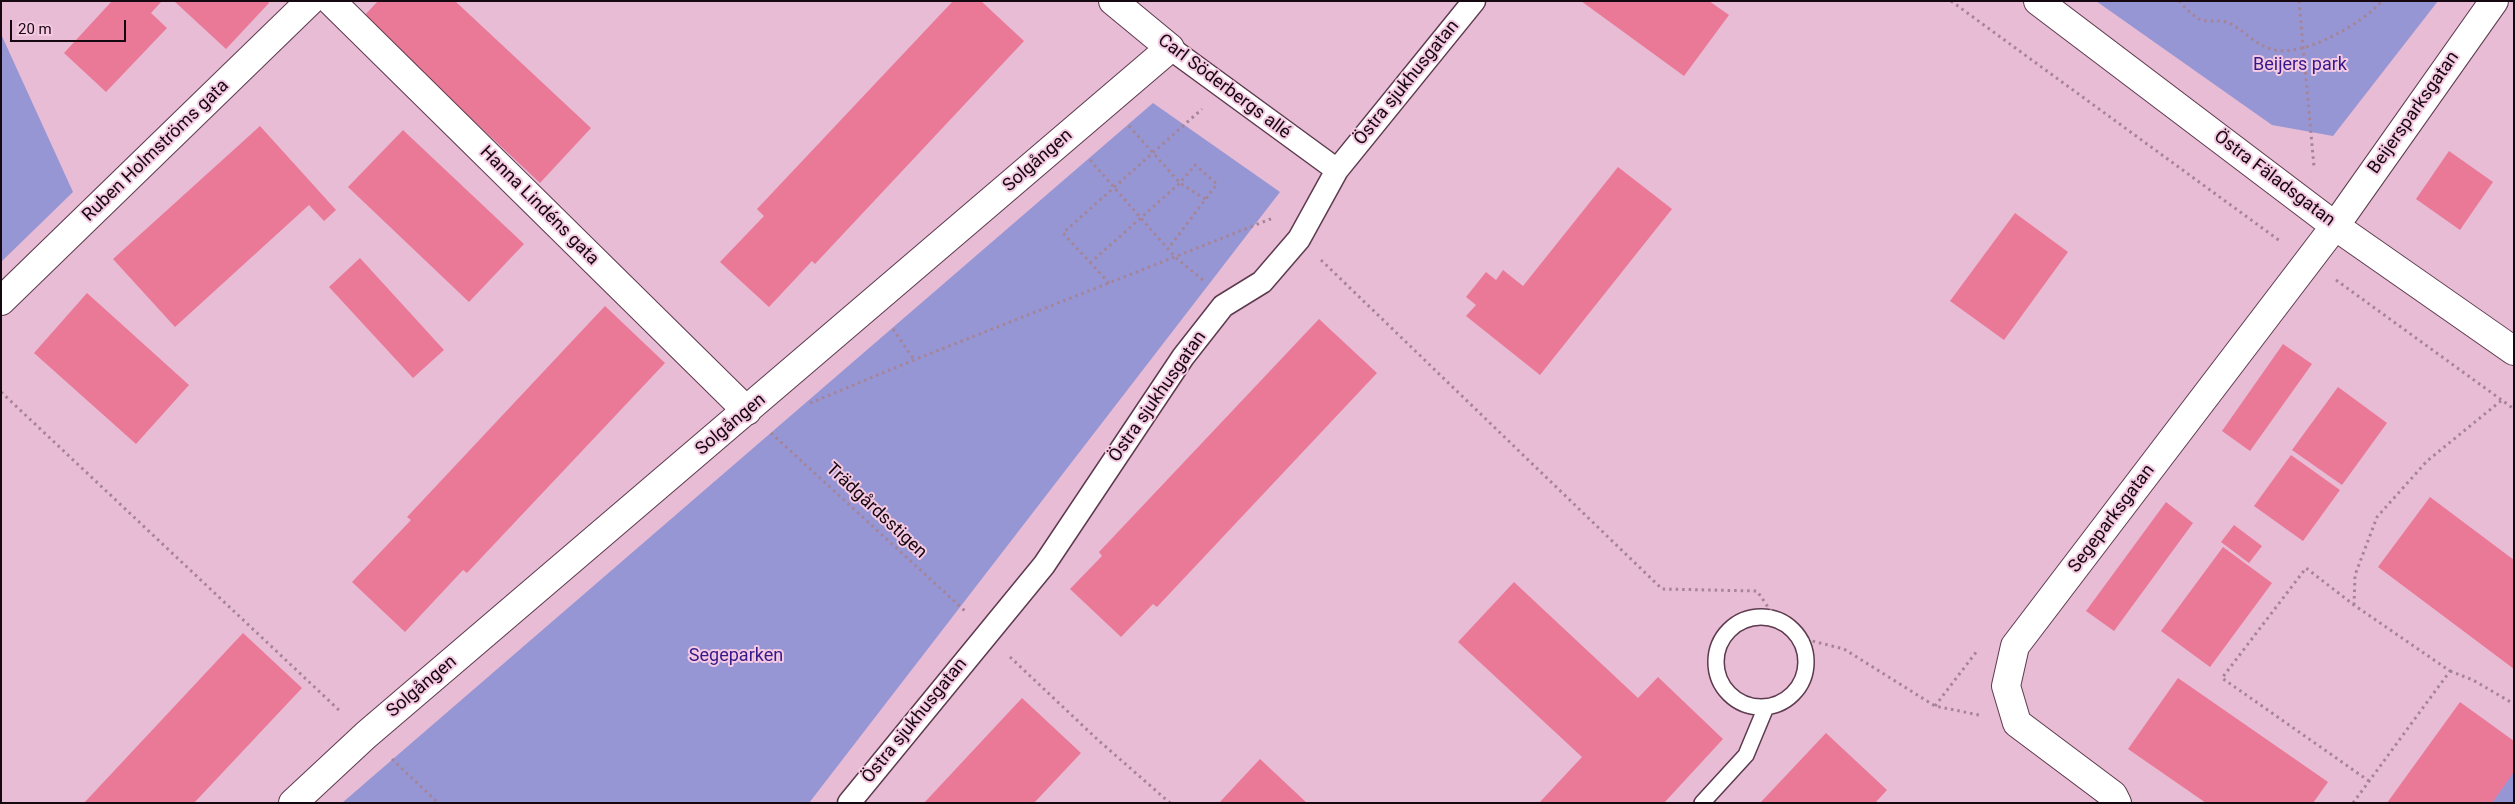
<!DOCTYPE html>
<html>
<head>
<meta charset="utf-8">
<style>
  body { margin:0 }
  #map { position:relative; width:2515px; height:804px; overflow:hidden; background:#e7bcd4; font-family:Roboto,sans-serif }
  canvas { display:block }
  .frame { position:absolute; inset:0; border:2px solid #160810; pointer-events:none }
  .scale { position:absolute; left:10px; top:20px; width:116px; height:22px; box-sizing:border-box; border:2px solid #160810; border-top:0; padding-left:6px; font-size:15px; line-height:18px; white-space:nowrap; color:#160810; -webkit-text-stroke:4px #f4c9e1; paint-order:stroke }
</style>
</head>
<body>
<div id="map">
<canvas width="2515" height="804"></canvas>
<div class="frame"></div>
<div class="scale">20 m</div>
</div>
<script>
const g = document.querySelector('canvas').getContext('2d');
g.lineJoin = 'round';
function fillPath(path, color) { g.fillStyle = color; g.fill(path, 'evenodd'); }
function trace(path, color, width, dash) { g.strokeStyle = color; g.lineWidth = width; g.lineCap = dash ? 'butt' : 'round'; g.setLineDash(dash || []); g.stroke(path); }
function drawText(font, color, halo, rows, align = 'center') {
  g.font = font + ' Roboto,sans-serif'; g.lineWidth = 4; g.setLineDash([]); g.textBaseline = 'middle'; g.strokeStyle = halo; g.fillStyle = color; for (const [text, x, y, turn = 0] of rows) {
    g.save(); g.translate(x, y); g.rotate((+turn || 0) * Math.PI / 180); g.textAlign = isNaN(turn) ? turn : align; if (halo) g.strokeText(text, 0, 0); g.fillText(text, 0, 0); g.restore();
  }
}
const green = new Path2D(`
  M2096 1H2438L2333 136 2272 125Z
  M1 34 73 192 1 262Z
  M1153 103 1280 192 809 803H342Z
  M2514 768V803H2492Z`);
const building = new Path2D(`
  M112 1H162L151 13 167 28 106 92 64 53Z
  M174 1H268L269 3 226 49Z
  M378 1H455L591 128 540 183 363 17Z
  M953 1H981L1024 41 815 264 812 261 769 307 720 262 764 216 757 209Z
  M1581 1H1709L1729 15 1684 76Z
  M260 126 336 210 324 221 309 205 175 327 113 259Z
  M403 130 524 244 469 302 348 187Z
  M2449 151 2493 182 2460 230 2416 199Z
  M1618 167 1672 209 1540 375 1466 316 1476 305 1466 297 1486 272 1496 280 1503 270 1523 286Z
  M2015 213 2068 252 2004 340 1950 301Z
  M360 258 444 350 413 378 329 287Z
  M87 293 189 385 136 444 34 353Z
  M605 306 665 363 467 573 463 570 405 632 352 582 411 520 407 517Z
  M1319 319 1377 373 1157 607 1153 604 1121 637 1070 589 1102 556 1099 552Z
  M2283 344 2312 364 2250 451 2222 431Z
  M2338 387 2387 423 2342 485 2292 450Z
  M2291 455 2340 490 2303 541 2254 506Z
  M2430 497 2514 560V669L2378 567Z
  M2166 502 2193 523 2114 631 2086 611Z
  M2234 525 2262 546 2249 563 2221 542Z
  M2223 547 2272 583 2210 667 2161 631Z
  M1514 582 1638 698 1658 677 1723 739 1664 803H1539L1582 757 1458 642Z
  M243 633 302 688 194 803H84Z
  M2178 678 2328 782 2313 803H2206L2128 749Z
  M1022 698 1081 753 1034 803H924Z
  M2460 702 2514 741V772L2492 803H2387Z
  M1826 733 1887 790 1875 803H1760Z
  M1260 759 1307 803H1219Z`);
const path = new Path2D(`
  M1951 1 2280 241
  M2179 1C2184 7 2192 15 2199 19 2207 23 2220 19 2229 23 2244 30 2254 44 2271 49 2301 59 2362 24 2382 1
  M2299 1 2314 167
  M1129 126 1180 183 1205 199
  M1090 160 1175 257 1204 281
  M1321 260 1662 589 1757 591 1777 620
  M1090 263 1180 183 1195 165 1217 184 1168 249
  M2336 280 2514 409
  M1109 283 1063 233 1202 109
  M893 329 914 360
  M1 392 341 712
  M810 403 914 360 1273 218
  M771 433 965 611
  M2354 605 2355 575 2377 517 2427 461 2502 400
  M1800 638 1844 649 1935 706 1979 715
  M1010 657 1098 740 1170 803
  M2450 671 2473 680 2514 704
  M1935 706 1977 651
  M392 759 438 803
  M2353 803 2450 671 2354 605 2306 568 2222 678 2369 781`);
const service = new Path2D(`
  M1716 662a45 45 0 1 1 90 0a45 45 0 1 1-90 0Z
  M1702 803 1746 755 1766 707`);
const pedestrian = new Path2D(`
  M1170 48 1337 170
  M849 803 1044 565 1183 357 1223 306 1262 282 1299 239 1337 170 1474 1`);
const minor = new Path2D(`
  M331 1 747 411
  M2038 1 2335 226 2514 351
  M1 301 310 1
  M293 803 366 735 1170 48 1113 1
  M2117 803 2113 795 2017 723 2006 686 2015 646 2335 226 2494 1`);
const parkNames = [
  ["Beijers park",2300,65],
  ["Segeparken",736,656]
];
const streetNames = [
  ["Östra sjukhusgatan",1407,83,-51],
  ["Carl Söderbergs allé",1224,87,37],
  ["Beijersparksgatan",2414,113,-55],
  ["Ruben Holmströms gata",156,151,-44],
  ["Solgången",1038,161,-41],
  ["Östra Fäladsgatan",2274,179,37],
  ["Hanna Lindéns gata",539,206,45],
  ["Östra sjukhusgatan",1158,397,-55],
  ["Solgången",731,425,-40],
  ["Trädgårdsstigen",876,511,43],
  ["Segeparksgatan",2112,519,-53],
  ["Solgången",422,687,-40],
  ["Östra sjukhusgatan",915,721,-51]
];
fillPath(green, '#9696d5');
fillPath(building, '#ea7998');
trace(service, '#5d3a4e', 18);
trace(pedestrian, '#5d3a4e', 25);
trace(minor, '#5d3a4e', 30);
trace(path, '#a68497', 3, [2.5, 4]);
trace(service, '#fff', 15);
trace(pedestrian, '#fff', 22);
trace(minor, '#fff', 28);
drawText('18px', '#35198b', '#f4c9e1', parkNames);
drawText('18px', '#160810', '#f4c9e1', streetNames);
</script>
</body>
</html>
